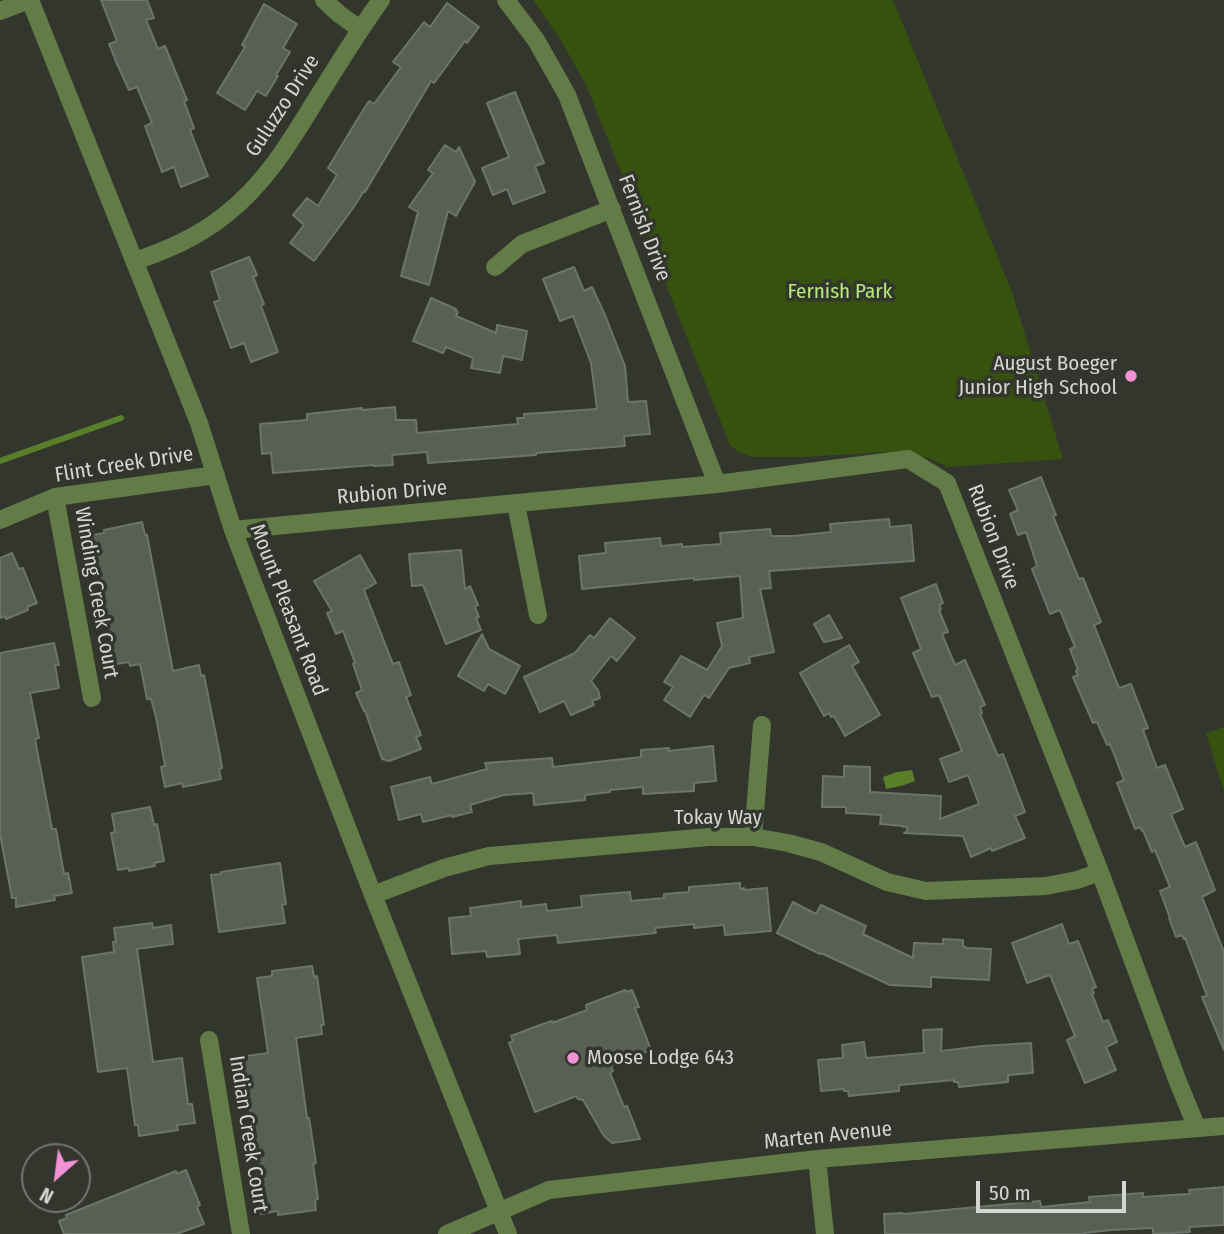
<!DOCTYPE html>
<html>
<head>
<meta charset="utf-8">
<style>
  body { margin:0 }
  #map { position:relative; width:1224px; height:1234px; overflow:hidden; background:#32362d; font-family:"Fira Sans Condensed",sans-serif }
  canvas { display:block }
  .north { position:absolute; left:21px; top:1143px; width:70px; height:70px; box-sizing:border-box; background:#32362d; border:2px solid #72766f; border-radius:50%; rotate:208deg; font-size:19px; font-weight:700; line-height:28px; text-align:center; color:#d3d6d1 }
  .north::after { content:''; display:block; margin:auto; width:24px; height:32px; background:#f391d5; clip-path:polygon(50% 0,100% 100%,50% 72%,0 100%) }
  .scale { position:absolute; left:976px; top:1181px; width:150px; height:32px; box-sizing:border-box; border:4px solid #d3d6d1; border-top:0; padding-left:9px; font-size:21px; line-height:24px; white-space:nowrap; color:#d3d6d1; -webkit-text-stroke:5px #32362d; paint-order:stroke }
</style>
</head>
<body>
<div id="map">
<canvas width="1224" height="1234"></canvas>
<div class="north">N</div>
<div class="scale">50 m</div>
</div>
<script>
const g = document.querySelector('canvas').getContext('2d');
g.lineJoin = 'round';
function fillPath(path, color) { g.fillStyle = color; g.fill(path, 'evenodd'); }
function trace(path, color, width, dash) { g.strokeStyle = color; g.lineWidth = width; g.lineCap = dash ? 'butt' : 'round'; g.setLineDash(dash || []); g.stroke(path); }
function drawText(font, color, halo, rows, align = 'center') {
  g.font = font + ' "Fira Sans Condensed",sans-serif'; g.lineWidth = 7; g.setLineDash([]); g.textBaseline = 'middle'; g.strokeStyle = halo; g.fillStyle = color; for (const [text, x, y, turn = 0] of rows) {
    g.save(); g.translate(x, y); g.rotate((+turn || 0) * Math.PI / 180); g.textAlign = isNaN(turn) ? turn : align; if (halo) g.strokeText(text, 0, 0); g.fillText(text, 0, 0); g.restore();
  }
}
const green = new Path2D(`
  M533 0H893L1012 292 1063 459 948 467 928 458 909 455 894 456 884 452 804 457H753L740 453 730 445 587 87 559 37Z
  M1224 727V792L1206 733Z`);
const water = new Path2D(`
  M912 770 915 781 901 786 886 789 883 777 897 772Z`);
const stream = new Path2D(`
  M0 461 121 418`);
const building = new Path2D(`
  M101 0H147L154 18 146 20 158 49 165 46 187 100 184 101 194 128 190 130 208 176 181 187 174 167 162 172 145 126 152 123 137 87 129 90 117 64 109 44 117 41Z
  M447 3 479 27 467 43 465 41 434 83 431 81 365 192 364 191 351 211 314 261 290 243 304 225 293 215 307 198 318 206 337 175 328 168 357 120 369 101 374 104 401 67 393 62 424 22 430 27Z
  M264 4 297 24 283 48 290 52 276 75 278 76 266 96 257 91 245 110 217 93 245 47 242 45Z
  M515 92 544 163 535 166 545 192 513 204 507 189 493 195 482 168 509 157 487 103Z
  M445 145 456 152 459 147 475 182 456 216 448 211 429 285 401 276 418 212 409 207 433 173 428 170Z
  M249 257 257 275 253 277 264 304 261 306 278 352 251 362 244 343 231 348 214 302 220 300 211 272Z
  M574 267 584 291 592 287 605 315 625 366 628 402 646 401 650 434 624 436 625 446 536 453V455L428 463 427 452 392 455 393 465 374 466V465L273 473 271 453 262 454 260 424 307 420V414L362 408V410L395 407 396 420H416L417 433 518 424 517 418H524V414L597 409 591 363 573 316 560 321 543 279Z
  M431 298 456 309 455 310 458 312 456 316 496 333 497 325 527 331 522 360 503 356 500 373 471 368 473 358 446 347 443 353 413 341Z
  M1041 477 1056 515 1053 516 1079 579 1083 578 1101 622 1094 625 1119 688 1131 684 1148 728 1143 730 1157 768 1165 765 1183 809 1171 814 1185 847 1196 842 1215 890 1202 897 1224 952V1050L1202 997 1207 996 1185 938 1184 939 1182 935 1176 937 1169 918H1170L1160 891 1170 887 1155 850 1152 852 1143 830 1142 831 1140 827 1135 829 1117 783 1124 780 1110 744 1107 745 1097 722 1093 723 1073 677 1078 675 1076 671 1078 670 1070 649 1075 647 1060 610 1050 614 1032 569 1037 566 1026 532 1018 535 1010 514 1018 510 1009 490Z
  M889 519 890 527 911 525 914 561 769 571 771 588 760 589 774 652 749 657 750 663 729 668 709 698 704 695 690 717 664 700 673 687 664 682 681 656 707 670 722 646 717 623 743 618 740 576 694 580V578L582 589 579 556 606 553 605 543 660 538 661 546 682 544V547L721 544 720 533 770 529 771 536H793L831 532 830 524Z
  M142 522 145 535H147L173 671 199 665 201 676 204 675 220 755 222 768 219 769 221 779 183 787 182 783 165 787 161 767 165 766 156 717 151 699H147L140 664 130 666 129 662 111 665 108 646 112 645 109 627 94 554 91 555 87 536 104 533V530Z
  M461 550 465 589 470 586 478 605 475 607 479 617 476 618 481 630 446 644 423 585 412 586 409 554Z
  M12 553 19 569 23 568 37 603 27 607 28 610 6 619 5 616 0 618V558Z
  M360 555 376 583 364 590 393 664 399 662 411 695 406 697 421 735 416 737 421 749 389 761 382 759 365 711H364L356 693 362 690 353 664 355 663 343 631 336 634 327 613 332 611 314 581Z
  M936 584 943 603 939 605 941 609 939 610 948 632 942 634 955 665 965 660 985 705 980 707 982 713 980 714 998 756 1003 754 1025 812 1015 816 1025 838 992 851 991 848 971 857 963 836 904 833 907 831V827H903V826L880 824 881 815 846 813V807H822L823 776 844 777V766L870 767V792L941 796 940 819 979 804 968 775 949 782 940 759 962 751 939 695 932 697 913 653 921 649 901 598Z
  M829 615 842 638 824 642 814 624Z
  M610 618 635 638 617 661 611 656 591 681 598 690 600 698 592 701 594 705 571 715 564 701 540 712 524 677 575 653 590 635 594 638Z
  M482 634 489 649 520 666 505 694 488 684 484 691 458 676Z
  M54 643 59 665H55L59 688 30 693 39 738 35 739 52 829H56L64 874 68 873 72 893 54 896 55 900 16 907V898H12L0 834V653Z
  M849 645 859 662 852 666 880 715 845 736 834 716 831 717 829 713 824 716 800 673Z
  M713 746 716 781 694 783V791L643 794V787L610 790V792L585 795V800L534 805 533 793 504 795 470 805 472 812 452 817V815L423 822 421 814 399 820 391 787 430 777 432 784 487 769 485 763 552 758 553 767 641 757V750L669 748 668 751Z
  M150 807 154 825 157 824 164 861 154 863 155 866 129 871V868L118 870 111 833 115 832 112 814Z
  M280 863 286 904 282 905 285 923 219 932 211 875 221 874V872Z
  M740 883V889L744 888V890L767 888 771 931 725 935 724 925 694 928V924L655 928 656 933 558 943 557 935 518 939 520 954 487 957 486 951 452 954 449 918 471 916 470 908 521 901V907L546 904 547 911 582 907 581 896 630 892 631 901 664 898V894L689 892V887Z
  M793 902 816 914 821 905 866 926 863 934 913 958 914 943 943 944V939L963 940V946L967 948 991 949 989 980 931 977V987L890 985 821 953 820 954 777 933Z
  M152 923 153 928 171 925 173 944 137 949 153 1062 182 1058 188 1104H192L195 1123 177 1125 178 1130 139 1136 138 1125H135L127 1068 98 1072 82 957 114 952 113 942H116L114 928Z
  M1062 924 1069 944 1078 941 1096 987 1092 989 1094 993 1092 994 1103 1022 1108 1020 1117 1042 1106 1047 1116 1070 1085 1083 1067 1040 1075 1036 1050 975 1027 983 1012 943Z
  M312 966 314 977 317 976 324 1025H321L322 1034 296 1038 307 1118H309L316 1163 313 1164 318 1199 315 1200 316 1210 278 1215V1211L261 1214 258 1195 261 1194 258 1171 260 1170 245 1080 242 1081 239 1057 268 1053 257 978 272 976V971Z
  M625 990 626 992 632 990 639 1007 635 1008 651 1050 611 1066 613 1071 610 1073 624 1107 627 1106 640 1139 612 1143 604 1136 583 1100 578 1099 576 1096 535 1112 509 1043 513 1041 511 1036 540 1025 552 1021V1023L587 1010 586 1005Z
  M942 1029 941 1051 982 1046 1031 1043 1033 1073 1008 1075V1082L959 1087 958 1082H954V1080L899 1085V1091L849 1096 848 1091H844V1089L821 1091 818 1060 843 1058 842 1045 864 1042 866 1058 924 1053 923 1030Z
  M186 1170 200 1205 197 1207 204 1224 177 1234H64L59 1221 67 1218 66 1215 176 1171 177 1174Z
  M1224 1187V1225L1189 1227 1190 1232 1153 1234V1228L1111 1230 1085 1233V1234H885L884 1214 902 1213 903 1214 1040 1201 1041 1207 1090 1202 1089 1197 1143 1193V1197L1172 1195 1190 1194 1189 1190Z`);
const minor = new Path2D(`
  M30 0 199 423 233 530 373 895 508 1234
  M324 0 339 14 360 29
  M506 0 536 40 567 95 717 484
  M0 11 29 0
  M135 261C167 250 198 237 225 215 264 185 289 144 314 103 336 68 357 33 381 0
  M495 267 522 244 612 209
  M55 497 92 698
  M516 504 538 615
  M0 520 55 497 216 475
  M233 530 717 484 908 459 947 483 1100 872 1178 1082 1197 1128
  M753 837 762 725
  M373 895 444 868 489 856 709 837H753L788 843 821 852 887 882 926 891 1046 886 1077 880 1100 872
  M209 1040 241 1234
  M817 1159 825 1234
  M447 1234 549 1190 817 1159 1224 1126`);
const markers = [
  [1131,376,7,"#f391d5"],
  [573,1058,7,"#f391d5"]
];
const streetNames = [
  ["Guluzzo Drive",283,106,-57],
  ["Fernish Drive",644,228,69],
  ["Flint Creek Drive",124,465,-9],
  ["Rubion Drive",392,493,-5],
  ["Rubion Drive",993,537,69],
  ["Winding Creek Court",96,593,80],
  ["Mount Pleasant Road",288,610,69],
  ["Tokay Way",718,818],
  ["Indian Creek Court",248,1134,81],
  ["Marten Avenue",828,1136,-6]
];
const parkNames = [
  ["Fernish Park",840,292]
];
const poiNames = [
  ["August Boeger",1117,364],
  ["Junior High School",1117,388],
  ["Moose Lodge 643",587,1058,"left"]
];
fillPath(green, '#36520e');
fillPath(water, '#5a7f2b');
trace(stream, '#5a7f2b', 6);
fillPath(building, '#5a5f55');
trace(building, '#6e746a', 2);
trace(minor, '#627b47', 18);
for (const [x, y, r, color] of markers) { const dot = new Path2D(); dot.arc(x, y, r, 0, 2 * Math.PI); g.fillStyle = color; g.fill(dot); trace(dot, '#32362d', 2.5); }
drawText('21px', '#d3d6d1', '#32362d', streetNames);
drawText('21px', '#b5e97b', '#32362d', parkNames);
drawText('21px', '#d3d6d1', '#32362d', poiNames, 'right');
</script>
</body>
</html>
